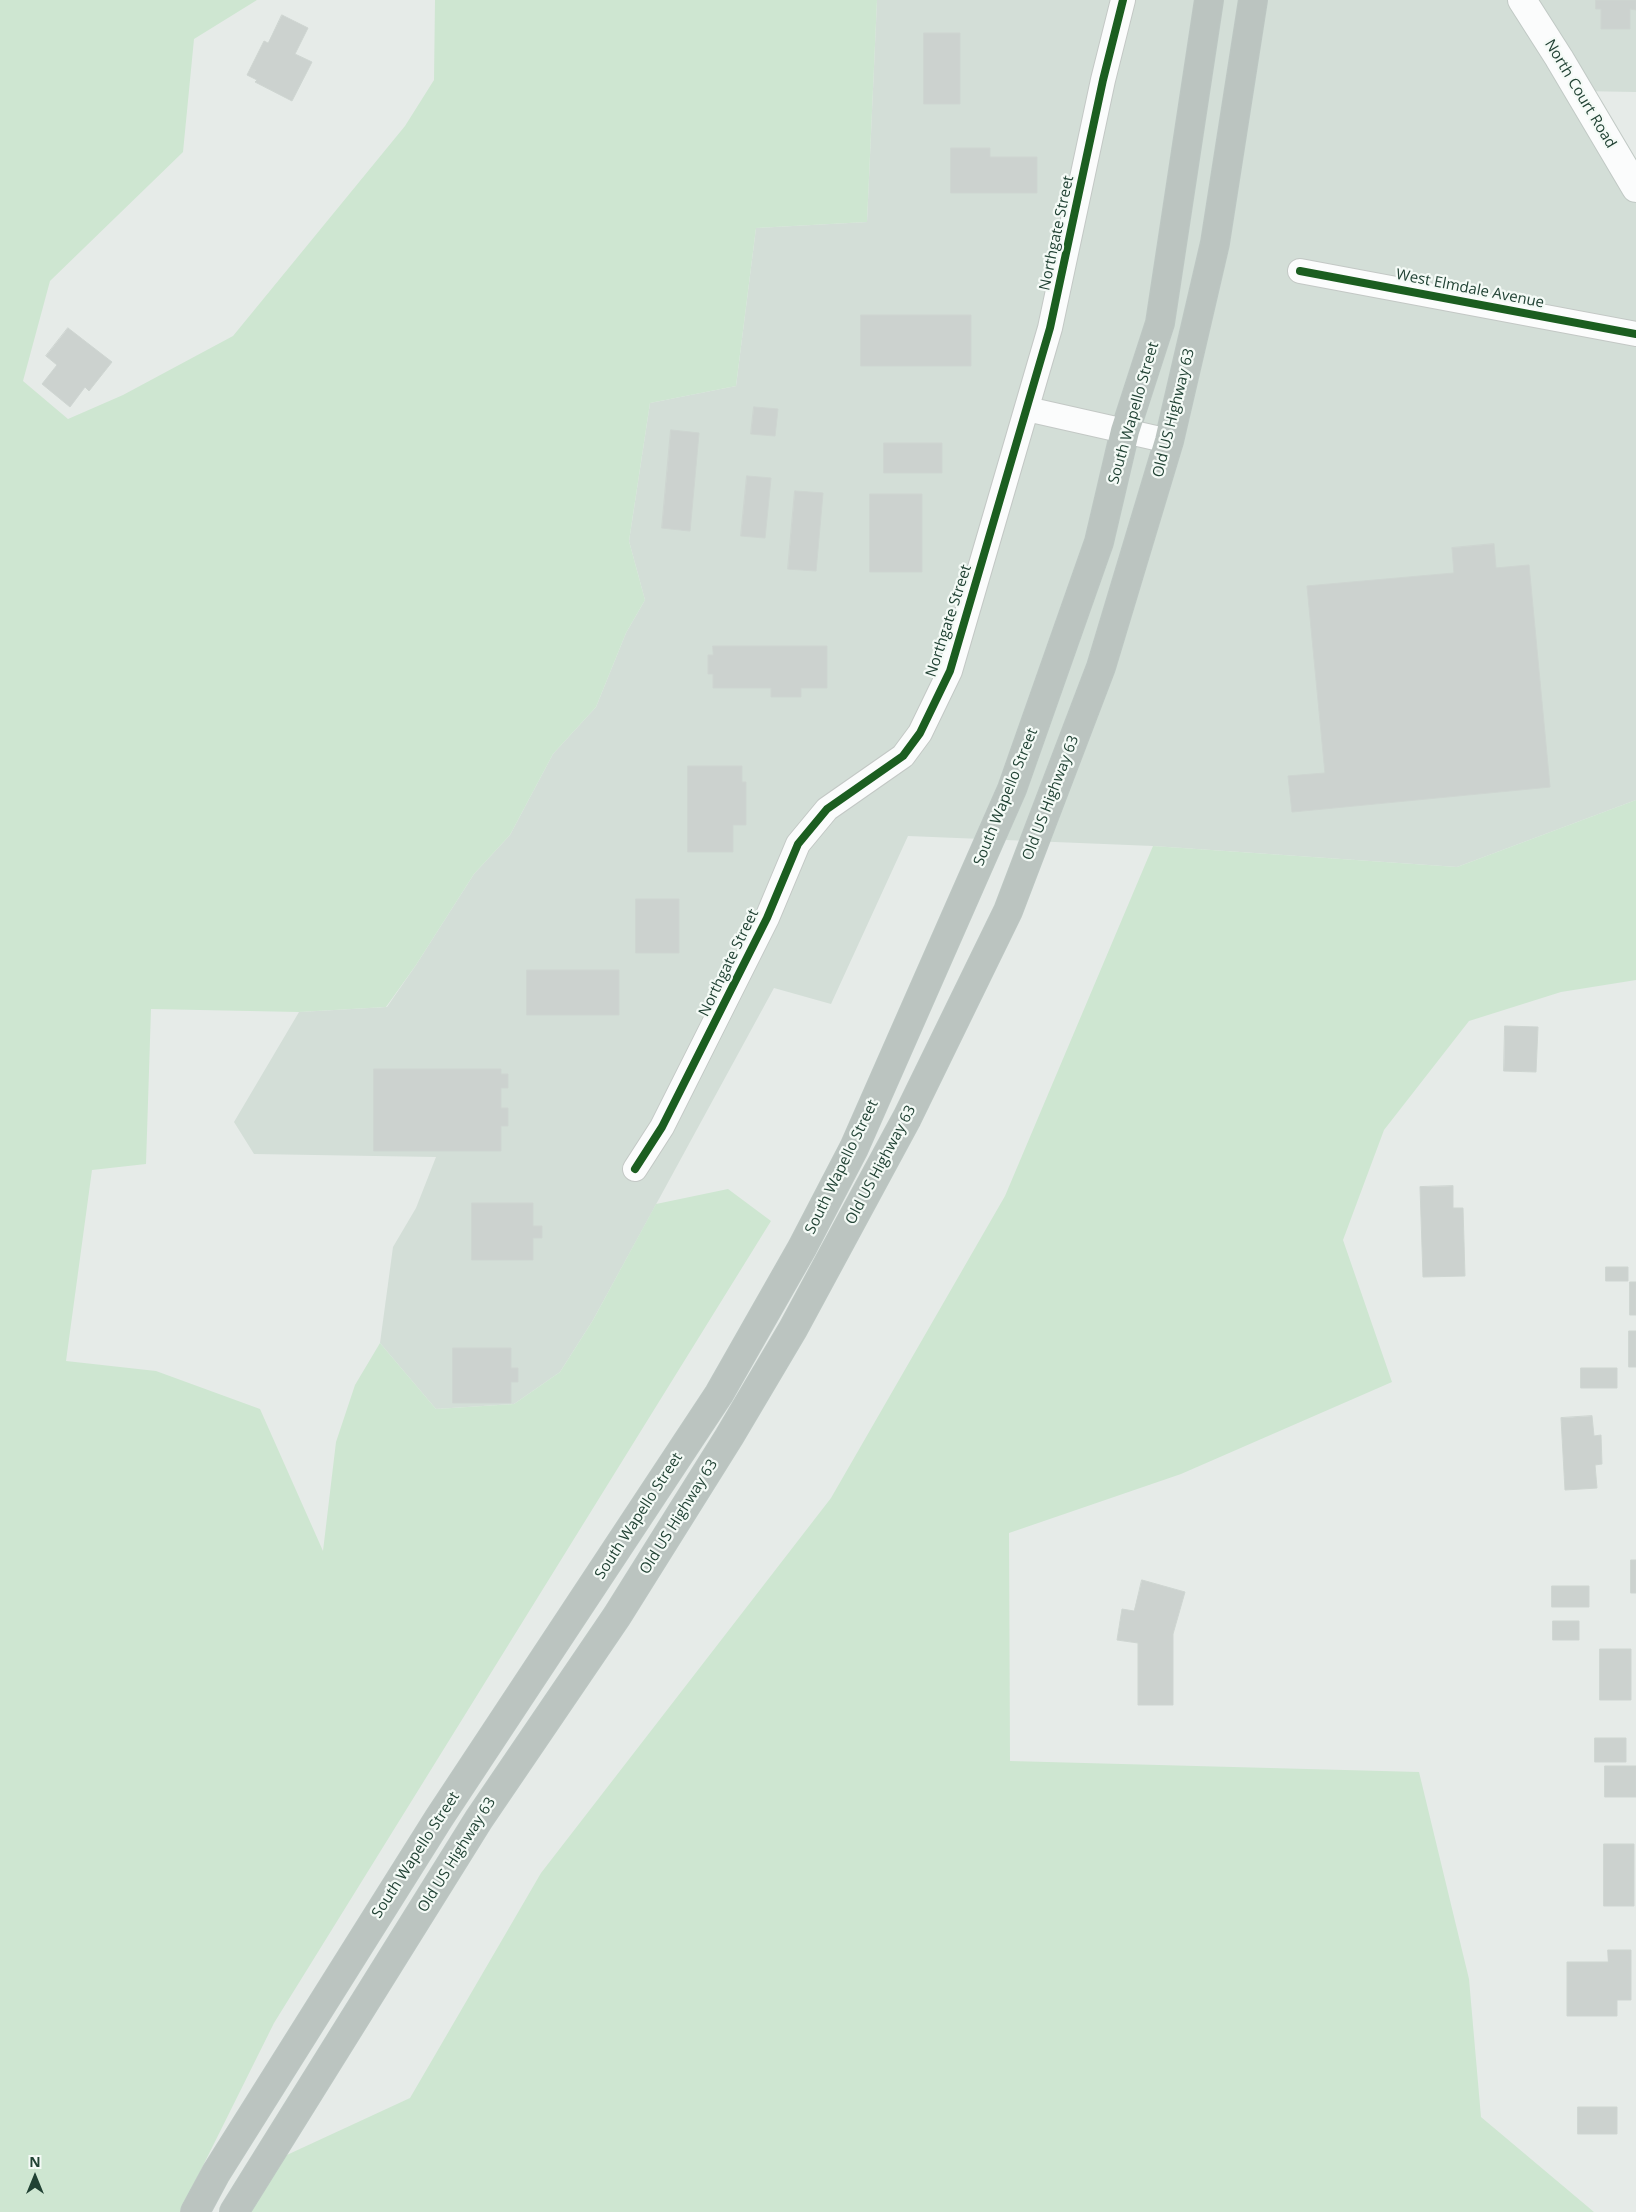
<!DOCTYPE html>
<html>
<head>
<meta charset="utf-8">
<style>
  body { margin:0 }
  #map { position:relative; width:1636px; height:2212px; overflow:hidden; background:#e6ebe8; font-family:"Open Sans",sans-serif }
  canvas { display:block }
  .north { position:absolute; left:10px; top:2152px; width:50px; height:50px; -webkit-text-stroke:4px #f4faf6; paint-order:stroke; rotate:0deg; font-size:14px; font-weight:700; line-height:20px; text-align:center; color:#214234 }
  .north::after { content:''; display:block; margin:auto; width:18px; height:22px; background:#214234; clip-path:polygon(50% 0,100% 100%,50% 72%,0 100%) }
</style>
</head>
<body>
<div id="map">
<canvas width="1636" height="2212"></canvas>
<div class="north">N</div>
</div>
<script>
const g = document.querySelector('canvas').getContext('2d');
g.lineJoin = 'round';
function fillPath(path, color) { g.fillStyle = color; g.fill(path, 'evenodd'); }
function trace(path, color, width, dash) { g.strokeStyle = color; g.lineWidth = width; g.lineCap = dash ? 'butt' : 'round'; g.setLineDash(dash || []); g.stroke(path); }
function drawText(font, color, halo, rows, align = 'center') {
  g.font = font + ' "Open Sans",sans-serif'; g.lineWidth = 4.5; g.setLineDash([]); g.textBaseline = 'middle'; g.strokeStyle = halo; g.fillStyle = color; for (const [text, x, y, turn = 0] of rows) {
    g.save(); g.translate(x, y); g.rotate((+turn || 0) * Math.PI / 180); g.textAlign = isNaN(turn) ? turn : align; if (halo) g.strokeText(text, 0, 0); g.fillText(text, 0, 0); g.restore();
  }
}
const built = new Path2D(`
  M877 0H1636V92L1579 91 1636 189V800L1457 867 1153 846 908 836 831 1004 774 988 593 1320 560 1372 514 1404 436 1409 380 1343 393 1247 416 1208 436 1157 254 1154 234 1122 299 1012 387 1007 416 965 474 874 510 835 553 754 596 707 626 633 645 600 629 541 650 403 736 386 756 228 867 222Z`);
const green = new Path2D(`
  M0 0H257L194 39 183 152 50 281 23 381 68 419 123 395 233 336 405 126 434 80 435 0H877L867 222 756 228 736 386 650 403 629 541 645 600 626 633 596 707 553 754 510 835 474 874 416 965 386 1007 299 1012 151 1009 146 1164 92 1170 66 1361 156 1371 260 1409 323 1551 336 1442 355 1385 380 1343 436 1409 514 1404 560 1372 593 1320 656 1204 728 1189 771 1221 274 2023 180 2212H0Z
  M1636 800V980L1561 992 1469 1021 1384 1130 1343 1240 1392 1382 1181 1474 1009 1533 1010 1761 1419 1772 1469 1979 1481 2117 1594 2212H234L263 2166 410 2098 541 1873 831 1498 1005 1196 1153 846 1457 867Z`);
const building = new Path2D(`
  M1596 0H1636V10L1630 9V29H1601V9H1596Z
  M282 15 308 28 295 54 312 62 292 101 255 82 257 80 247 75 264 41 268 43Z
  M924 33H960V104H924Z
  M951 148H990V157H1037V193H951Z
  M861 315H971V366H861Z
  M68 328 112 362 89 391 85 387 70 407 42 384 57 365 46 356Z
  M754 407 778 409 775 436 751 434Z
  M671 430 699 433 690 531 662 528Z
  M884 443H942V473H884Z
  M747 476 771 478 765 538 741 536Z
  M795 491 823 493 816 571 788 569Z
  M870 494H922V572H870Z
  M1494 544 1496 568 1529 565 1550 787 1292 812 1288 776 1325 773 1307 586 1454 573 1452 548Z
  M713 646H827V688H801V697H771V688H713V674H708V655H713Z
  M688 766H742V782H746V825H733V852H688Z
  M636 899H679V953H636Z
  M527 970H619V1015H527Z
  M1505 1026 1538 1027 1536 1072 1504 1071Z
  M374 1069H501V1074H508V1088H501V1108H508V1126H501V1151H374Z
  M1453 1186V1208H1463L1465 1276 1423 1277 1420 1187Z
  M472 1203H533V1226H542V1238H533V1260H472Z
  M1606 1267H1628V1281H1606Z
  M1630 1282H1636V1315H1630Z
  M1629 1331H1636V1367H1629Z
  M453 1348H511V1368H518V1382H511V1403H453Z
  M1581 1368H1617V1388H1581Z
  M1592 1416 1594 1436 1601 1435 1602 1464 1595 1465 1597 1488 1565 1490 1561 1418Z
  M1631 1560H1636V1593H1631Z
  M1142 1580 1185 1592 1173 1634V1705H1138V1643L1117 1640 1122 1609 1134 1611Z
  M1552 1586H1589V1607H1552Z
  M1553 1621H1579V1640H1553Z
  M1600 1649H1631V1700H1600Z
  M1595 1738H1626V1762H1595Z
  M1605 1766H1636V1797H1605Z
  M1604 1844H1634V1906H1604Z
  M1608 1950H1631V2000H1617V2016H1567V1962H1608Z
  M1578 2107H1617V2134H1578Z`);
const street = new Path2D(`
  M1300 271 1636 334
  M1027 409 1169 441
  M635 1169 662 1127 767 918 798 844 827 809 903 756 920 733 950 671 1050 328 1103 80 1123 0`);
const secondary = new Path2D(`
  M1522 0 1559 58 1636 188`);
const highway = new Path2D(`
  M195 2212 216 2173 439 1818 719 1394 802 1248 854 1148 1012 789 1099 542 1125 431 1160 323 1209 0
  M234 2212 479 1819 617 1616 729 1437 793 1329 907 1118 1008 911 1101 667 1169 441 1215 243 1253 0`);
const cycleway = new Path2D(`
  M1300 271 1636 334
  M635 1169 662 1127 767 918 798 844 827 809 903 756 920 733 950 671 1050 328 1103 80 1123 0`);
const streetNames = [
  ["North Court Road",1580,94,59],
  ["Northgate Street",1057,233,-78],
  ["West Elmdale Avenue",1470,289,11],
  ["South Wapello Street",1134,413,-74],
  ["Old US Highway 63",1174,413,-76],
  ["Northgate Street",949,621,-72],
  ["South Wapello Street",1006,797,-68],
  ["Old US Highway 63",1051,798,-69],
  ["Northgate Street",729,963,-64],
  ["Old US Highway 63",881,1165,-62],
  ["South Wapello Street",842,1167,-64],
  ["South Wapello Street",639,1516,-57],
  ["Old US Highway 63",679,1517,-58],
  ["South Wapello Street",416,1855,-57],
  ["Old US Highway 63",457,1855,-58]
];
fillPath(built, '#d3ded7');
fillPath(green, '#cee6d1');
fillPath(building, '#ccd2cf');
trace(building, '#ced5d1', 1);
trace(street, '#c3c8c5', 26);
trace(secondary, '#c1c9c5', 30);
trace(highway, '#bdc7c3', 30);
trace(street, '#fbfcfc', 24);
trace(secondary, '#fbfcfc', 28);
trace(highway, '#bbc4c0', 28);
trace(cycleway, '#1b5e20', 8);
drawText('15px', '#214234', '#f4faf6', streetNames);
</script>
</body>
</html>
